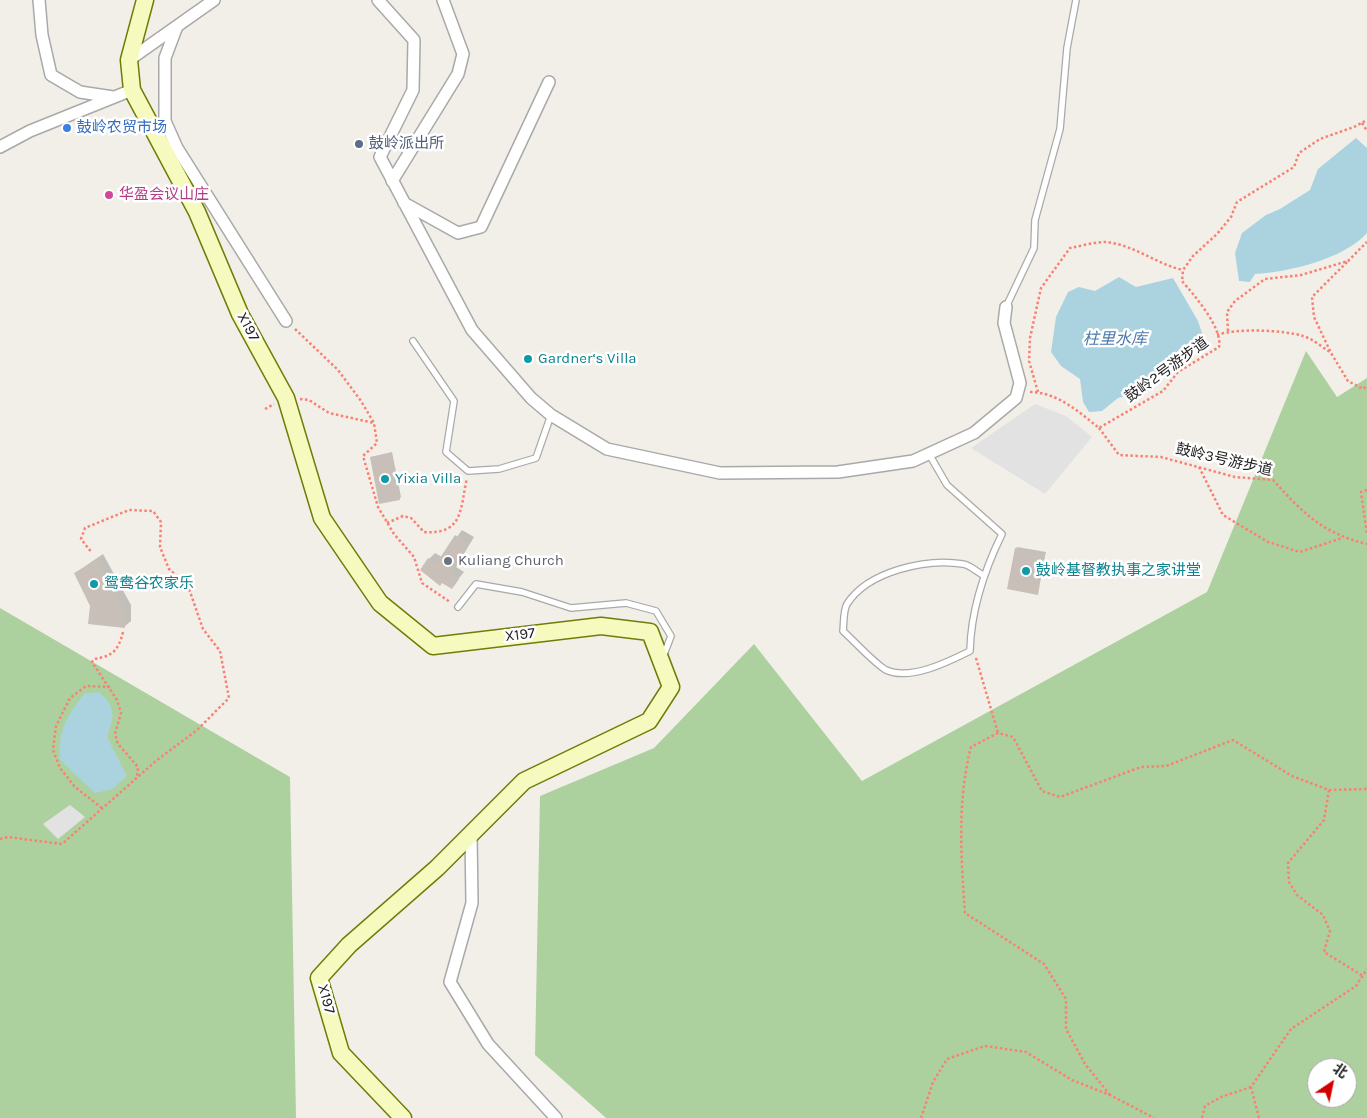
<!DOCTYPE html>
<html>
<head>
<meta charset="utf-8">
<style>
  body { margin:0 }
  #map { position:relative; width:1367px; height:1118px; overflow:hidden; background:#f2efe9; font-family:Karla,"Noto Sans SC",sans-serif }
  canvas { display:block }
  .north { position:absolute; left:1307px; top:1058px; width:50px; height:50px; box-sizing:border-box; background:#fff; border:1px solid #a7a7a7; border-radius:50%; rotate:34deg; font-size:14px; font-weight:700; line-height:20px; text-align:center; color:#222 }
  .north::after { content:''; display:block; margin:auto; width:18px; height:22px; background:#d40000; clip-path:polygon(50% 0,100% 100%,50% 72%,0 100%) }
</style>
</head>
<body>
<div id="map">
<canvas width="1367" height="1118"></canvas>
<div class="north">北</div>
</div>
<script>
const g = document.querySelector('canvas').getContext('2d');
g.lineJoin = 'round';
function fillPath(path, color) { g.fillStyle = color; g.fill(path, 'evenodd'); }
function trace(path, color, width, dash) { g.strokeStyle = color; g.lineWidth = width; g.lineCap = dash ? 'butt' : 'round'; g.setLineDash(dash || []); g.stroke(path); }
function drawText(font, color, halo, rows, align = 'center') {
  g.font = font + ' Karla,"Noto Sans SC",sans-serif'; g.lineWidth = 5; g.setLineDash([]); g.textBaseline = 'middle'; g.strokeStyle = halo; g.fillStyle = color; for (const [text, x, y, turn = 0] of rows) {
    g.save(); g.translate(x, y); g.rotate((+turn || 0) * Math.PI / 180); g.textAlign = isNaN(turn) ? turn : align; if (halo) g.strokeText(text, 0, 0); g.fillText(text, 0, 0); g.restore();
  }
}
const forest = new Path2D(`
  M1306 351 1337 397 1367 378V1118H606L535 1055 540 796 654 748 754 644 862 781 1207 592ZM1317 1068H1347V1098H1317Z
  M0 608 290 777 296 1118H0Z`);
const parking = new Path2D(`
  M1035 404 1066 416 1092 437 1045 494 971 448Z
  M70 805 85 817 58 839 43 824Z`);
const water = new Path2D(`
  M1356 138 1367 148V233C1344 259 1289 272 1255 274L1250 282 1239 281 1235 253 1242 233 1266 215 1280 209 1310 190 1318 169Z
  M1119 277 1136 287 1173 278 1198 321 1204 339 1191 351 1153 374 1133 394 1118 398 1102 411 1089 412 1083 402 1080 379 1061 366 1051 352 1056 317 1068 292 1079 287 1095 291Z
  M99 692C117 708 114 717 107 737L127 776 112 789 95 793 60 760C58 730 66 718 84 694Z`);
const shadow = new Path2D(`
  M392 452 401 497 399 499 371 457Z
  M462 530 474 537 456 567 464 572 451 588 429 559 435 553 442 557Z
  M1017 547 1046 552 1037 593 1016 549Z
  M103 554 131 605V621L124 627 92 606 75 573Z`);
const building = new Path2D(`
  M391 453 400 500 379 504 370 457Z
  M455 535 469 544 450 573 459 579 452 589 442 583 440 586 420 570 428 558 436 564Z
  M1015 548 1045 554 1038 595 1007 589Z
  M97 560 125 612V628L88 624 90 606 74 573Z`);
const path = new Path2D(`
  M1362 123 1367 131
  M1347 262 1312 297 1314 317 1331 353 1348 381 1363 389 1367 386
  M295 329 338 370 361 401 374 423 377 443 363 456 378 507 394 534 414 557 422 583 450 602
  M1228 331 1227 312 1235 301 1265 279 1301 275 1348 261 1367 242
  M1217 335C1236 328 1284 330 1303 336 1313 339 1322 347 1330 352
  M1030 392C1057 392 1079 412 1099 428L1163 391 1178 372 1219 347C1223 328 1194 295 1182 281L1183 270 1193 256 1217 234 1231 217 1237 202 1294 167 1299 153 1320 139 1354 127 1367 120
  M1038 392 1029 361 1030 338 1041 288 1070 248C1081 246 1094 242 1105 242 1133 244 1156 264 1183 270
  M300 399 309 400 329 413 374 423
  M265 409 274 404
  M1099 428 1119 455 1161 457 1235 477 1273 480C1303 513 1322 533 1367 544
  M1199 467 1223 515 1268 542 1300 552 1342 538
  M1367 490 1361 492 1367 534
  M387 523 403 516 411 518 424 532C464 535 460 508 467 478
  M123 632C118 651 113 656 94 659L92 662 117 700 121 713 115 734 118 744 138 767 137 776
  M976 658 998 733
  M1329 790 1324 820 1288 863 1289 882 1297 895 1323 915 1330 931 1324 952 1363 976
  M102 808 75 787 60 768 53 750 56 726 70 698 86 686 110 687
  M0 839 8 837 62 844 157 760 197 730 229 698 220 651 203 629 188 586 169 569 160 547 161 522 153 511 129 510 85 528 81 539 92 553
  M1110 1095 1085 1064 1066 1029V999L1044 964 965 913C961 858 957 801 971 747L998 733 1013 737 1042 791 1060 797 1141 767 1166 766 1233 740 1292 776 1329 790 1367 789
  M921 1118 933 1082 947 1059 985 1046 1026 1052 1072 1080 1110 1095 1154 1118
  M1202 1118 1205 1106 1221 1097 1251 1087
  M1259 1118 1251 1087 1291 1029 1356 986 1367 969`);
const lane = new Path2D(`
  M1006 307 1034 248 1035 220 1060 129 1067 48 1076 0
  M413 341 454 401 446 452 468 471 499 469 536 458 551 415
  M929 454 947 485 1002 534C984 571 971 609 970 651 948 662 910 681 886 670 875 664 853 640 843 631 844 624 843 611 847 604 868 571 927 558 963 564 970 565 977 572 983 575
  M458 607 476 584 522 592 571 608 626 603 656 611 671 636 663 657`);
const street = new Path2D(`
  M39 0 42 35 51 75 80 92 113 97
  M378 0 414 40 413 90 380 157 472 330 531 398 551 415 607 449 720 473 838 472 913 461 974 433 1016 398 1020 383 1004 323 1006 307
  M177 26 165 58V121L177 148 286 321
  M129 60 214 0
  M0 147 30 131 132 90
  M392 181 458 74 463 54 443 0
  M404 203 458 233 481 227 549 82
  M471 834 472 903 450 982 488 1044 556 1118`);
const secondary = new Path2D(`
  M145 0 129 60 132 90 197 212 240 314 286 398 322 518 380 603 433 646 601 626 650 632 671 687 649 721 524 781 437 868 349 945 319 978 341 1053 403 1118`);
const markers = [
  [67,128,5,"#3f7fe0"],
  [359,144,5,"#5c6f8a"],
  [109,195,5,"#d1479c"],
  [528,359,5,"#0f9aa8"],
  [385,479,5,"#0f9aa8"],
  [448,561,5,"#6b7280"],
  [1026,571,5,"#0f9aa8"],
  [94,584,5,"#0f9aa8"]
];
const shopNames = [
  ["鼓岭农贸市场",77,128]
];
const serviceNames = [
  ["鼓岭派出所",369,144]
];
const hotelNames = [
  ["华盈会议山庄",119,195]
];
const streetNames = [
  ["X197",248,327,62],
  ["鼓岭2号游步道",1167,370,-36],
  ["鼓岭3号游步道",1224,460,13],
  ["X197",520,635,-7],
  ["X197",326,999,75]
];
const cultureNames = [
  ["Gardner‘s Villa",538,359],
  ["Yixia Villa",395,479],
  ["鼓岭基督教执事之家讲堂",1036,571],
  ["鸳鸯谷农家乐",104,584]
];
const worshipNames = [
  ["Kuliang Church",458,561]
];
const waterNames = [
  ["柱里水库",1115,339]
];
fillPath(forest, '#add19e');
fillPath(parking, '#e2e2e2');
fillPath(water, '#aad3df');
fillPath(shadow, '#0003');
fillPath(building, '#c7bfb8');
trace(lane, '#a9a9a9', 8);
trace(street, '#a9a9a9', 14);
trace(secondary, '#707d05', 19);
trace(path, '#fa8072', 2.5, [2.5, 2.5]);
trace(lane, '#fff', 5.5);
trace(street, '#fff', 11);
trace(secondary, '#f7fabf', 16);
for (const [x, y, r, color] of markers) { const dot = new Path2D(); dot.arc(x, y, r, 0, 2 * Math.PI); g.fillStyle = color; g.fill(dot); trace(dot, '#fff', 2); }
drawText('15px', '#366cbe', '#fff', shopNames, 'left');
drawText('15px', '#4e5e75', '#fff', serviceNames, 'left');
drawText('15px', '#b23c85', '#fff', hotelNames, 'left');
drawText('15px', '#222', '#fff', streetNames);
drawText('15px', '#0d838f', '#fff', cultureNames, 'left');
drawText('15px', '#5b616d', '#fff', worshipNames, 'left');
drawText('italic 16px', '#4a7aab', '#fff', waterNames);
</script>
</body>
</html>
